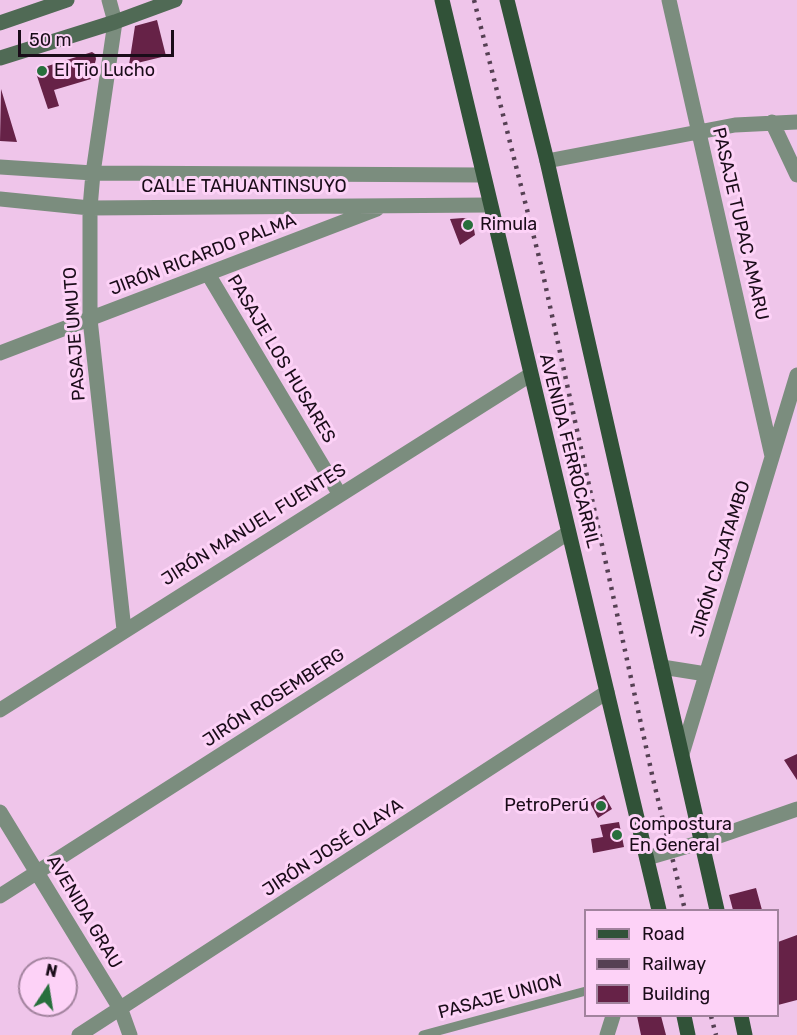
<!DOCTYPE html>
<html>
<head>
<meta charset="utf-8">
<style>
  body { margin:0 }
  #map { position:relative; width:797px; height:1035px; overflow:hidden; background:#efc5ea; font-family:Rubik,sans-serif }
  canvas { display:block }
  .legend { position:absolute; left:584px; top:909px; width:195px; height:108px; box-sizing:border-box; background:#fdd2f7; border:2px solid #a2839e; margin:0; padding:8px 10px; list-style:none; font-size:18px; color:#1a0c19 }
  .legend li { display:flex; align-items:center; gap:12px; height:30px }
  .legend b { width:30px; border:2px solid #a2839e }
  .north { position:absolute; left:18px; top:957px; width:60px; height:60px; box-sizing:border-box; background:#fdd2f7; border:2px solid #a2839e; border-radius:50%; rotate:12deg; font-size:16px; font-weight:700; line-height:24px; text-align:center; color:#1a0c19 }
  .north::after { content:''; display:block; margin:auto; width:21px; height:27px; background:#276f3c; clip-path:polygon(50% 0,100% 100%,50% 72%,0 100%) }
  .scale { position:absolute; left:18px; top:30px; width:156px; height:27px; box-sizing:border-box; border:3px solid #1a0c19; border-top:0; padding-left:8px; font-size:18px; line-height:21px; white-space:nowrap; color:#1a0c19; -webkit-text-stroke:4px #fdd2f7; paint-order:stroke }
</style>
</head>
<body>
<div id="map">
<canvas width="797" height="1035"></canvas>
<ul class="legend">
<li><b style="height:8px;background:#315238"></b>Road</li>
<li><b style="height:8px;background:#554053"></b>Railway</li>
<li><b style="height:16px;background:#662247"></b>Building</li>
</ul>
<div class="north">N</div>
<div class="scale">50 m</div>
</div>
<script>
const g = document.querySelector('canvas').getContext('2d');
g.lineJoin = 'round';
function fillPath(path, color) { g.fillStyle = color; g.fill(path, 'evenodd'); }
function trace(path, color, width, dash) { g.strokeStyle = color; g.lineWidth = width; g.lineCap = dash ? 'butt' : 'round'; g.setLineDash(dash || []); g.stroke(path); }
function drawText(font, color, halo, rows, align = 'center') {
  g.font = font + ' Rubik,sans-serif'; g.lineWidth = 6; g.setLineDash([]); g.textBaseline = 'middle'; g.strokeStyle = halo; g.fillStyle = color; for (const [text, x, y, turn = 0] of rows) {
    g.save(); g.translate(x, y); g.rotate((+turn || 0) * Math.PI / 180); g.textAlign = isNaN(turn) ? turn : align; if (halo) g.strokeText(text, 0, 0); g.fillText(text, 0, 0); g.restore();
  }
}
const building = new Path2D(`
  M157 20 166 56 129 65 135 26Z
  M92 52 95 54 96 59 91 79 54 90 59 106 48 109 35 70Z
  M1 89 17 142 0 141Z
  M463 218 469 219 473 224 475 235 460 245 450 219Z
  M797 754V780L784 760Z
  M604 795 612 809 598 818 590 803Z
  M619 822 624 847 593 853 591 839 603 837 600 825Z
  M756 888 762 910H733L729 895Z
  M797 935V1000L778 1005V942Z
  M637 1016H661L666 1035H641Z`);
const service = new Path2D(`
  M423 1035 586 991`);
const minor = new Path2D(`
  M109 0 115 22 93 173 90 208V319L124 630
  M669 0 772 456
  M772 122 797 175
  M547 161 735 125 797 122
  M0 167 93 173 482 175
  M0 199 90 208 489 205
  M208 274 340 495
  M0 353 377 209
  M662 667 706 674
  M0 710 530 375
  M682 754 797 375
  M0 812 121 1010 130 1035
  M647 858 702 842 797 809
  M0 896 568 533
  M79 1035 607 692
  M607 1035 613 1016`);
const secondary = new Path2D(`
  M0 23 67 0
  M0 58 115 22 175 0`);
const primary = new Path2D(`
  M442 0 659 910
  M507 0 547 161 717 910
  M684 1016 688 1035
  M741 1016 745 1035`);
const rail = new Path2D(`
  M474 0 541 265 653 779 685 910
  M711 1016 716 1035`);
const markers = [
  [42,71,6,"#276f3c"],
  [468,225,6,"#276f3c"],
  [601,806,6,"#276f3c"],
  [617,835,6,"#276f3c"]
];
const poiNames = [
  ["El Tio Lucho",54,71],
  ["Rimula",480,225],
  ["PetroPerú",589,806,"right"],
  ["Compostura",629,825],
  ["En General",629,846]
];
const streetNames = [
  ["CALLE TAHUANTINSUYO",244,187],
  ["PASAJE TUPAC AMARU",740,224,77],
  ["JIRÓN RICARDO PALMA",203,255,-21],
  ["PASAJE UMUTO",75,334,-94],
  ["PASAJE LOS HUSARES",281,359,59],
  ["AVENIDA FERROCARRIL",569,451,76],
  ["JIRÓN MANUEL FUENTES",254,525,-32],
  ["JIRÓN CAJATAMBO",721,559,-73],
  ["JIRÓN ROSEMBERG",274,698,-33],
  ["JIRÓN JOSÉ OLAYA",333,848,-33],
  ["AVENIDA GRAU",84,912,59],
  ["PASAJE UNION",500,997,-15]
];
fillPath(building, '#662247');
trace(service, '#7b8d7e', 9);
trace(minor, '#7b8d7e', 15);
trace(secondary, '#506a55', 15);
trace(primary, '#315238', 15);
trace(rail, '#554053', 4.5, [3, 6]);
for (const [x, y, r, color] of markers) { const dot = new Path2D(); dot.arc(x, y, r, 0, 2 * Math.PI); g.fillStyle = color; g.fill(dot); trace(dot, '#fdd2f7', 2); }
drawText('18px', '#1a0c19', '#fdd2f7', poiNames, 'left');
drawText('18px', '#1a0c19', '#fdd2f7', streetNames);
</script>
</body>
</html>
